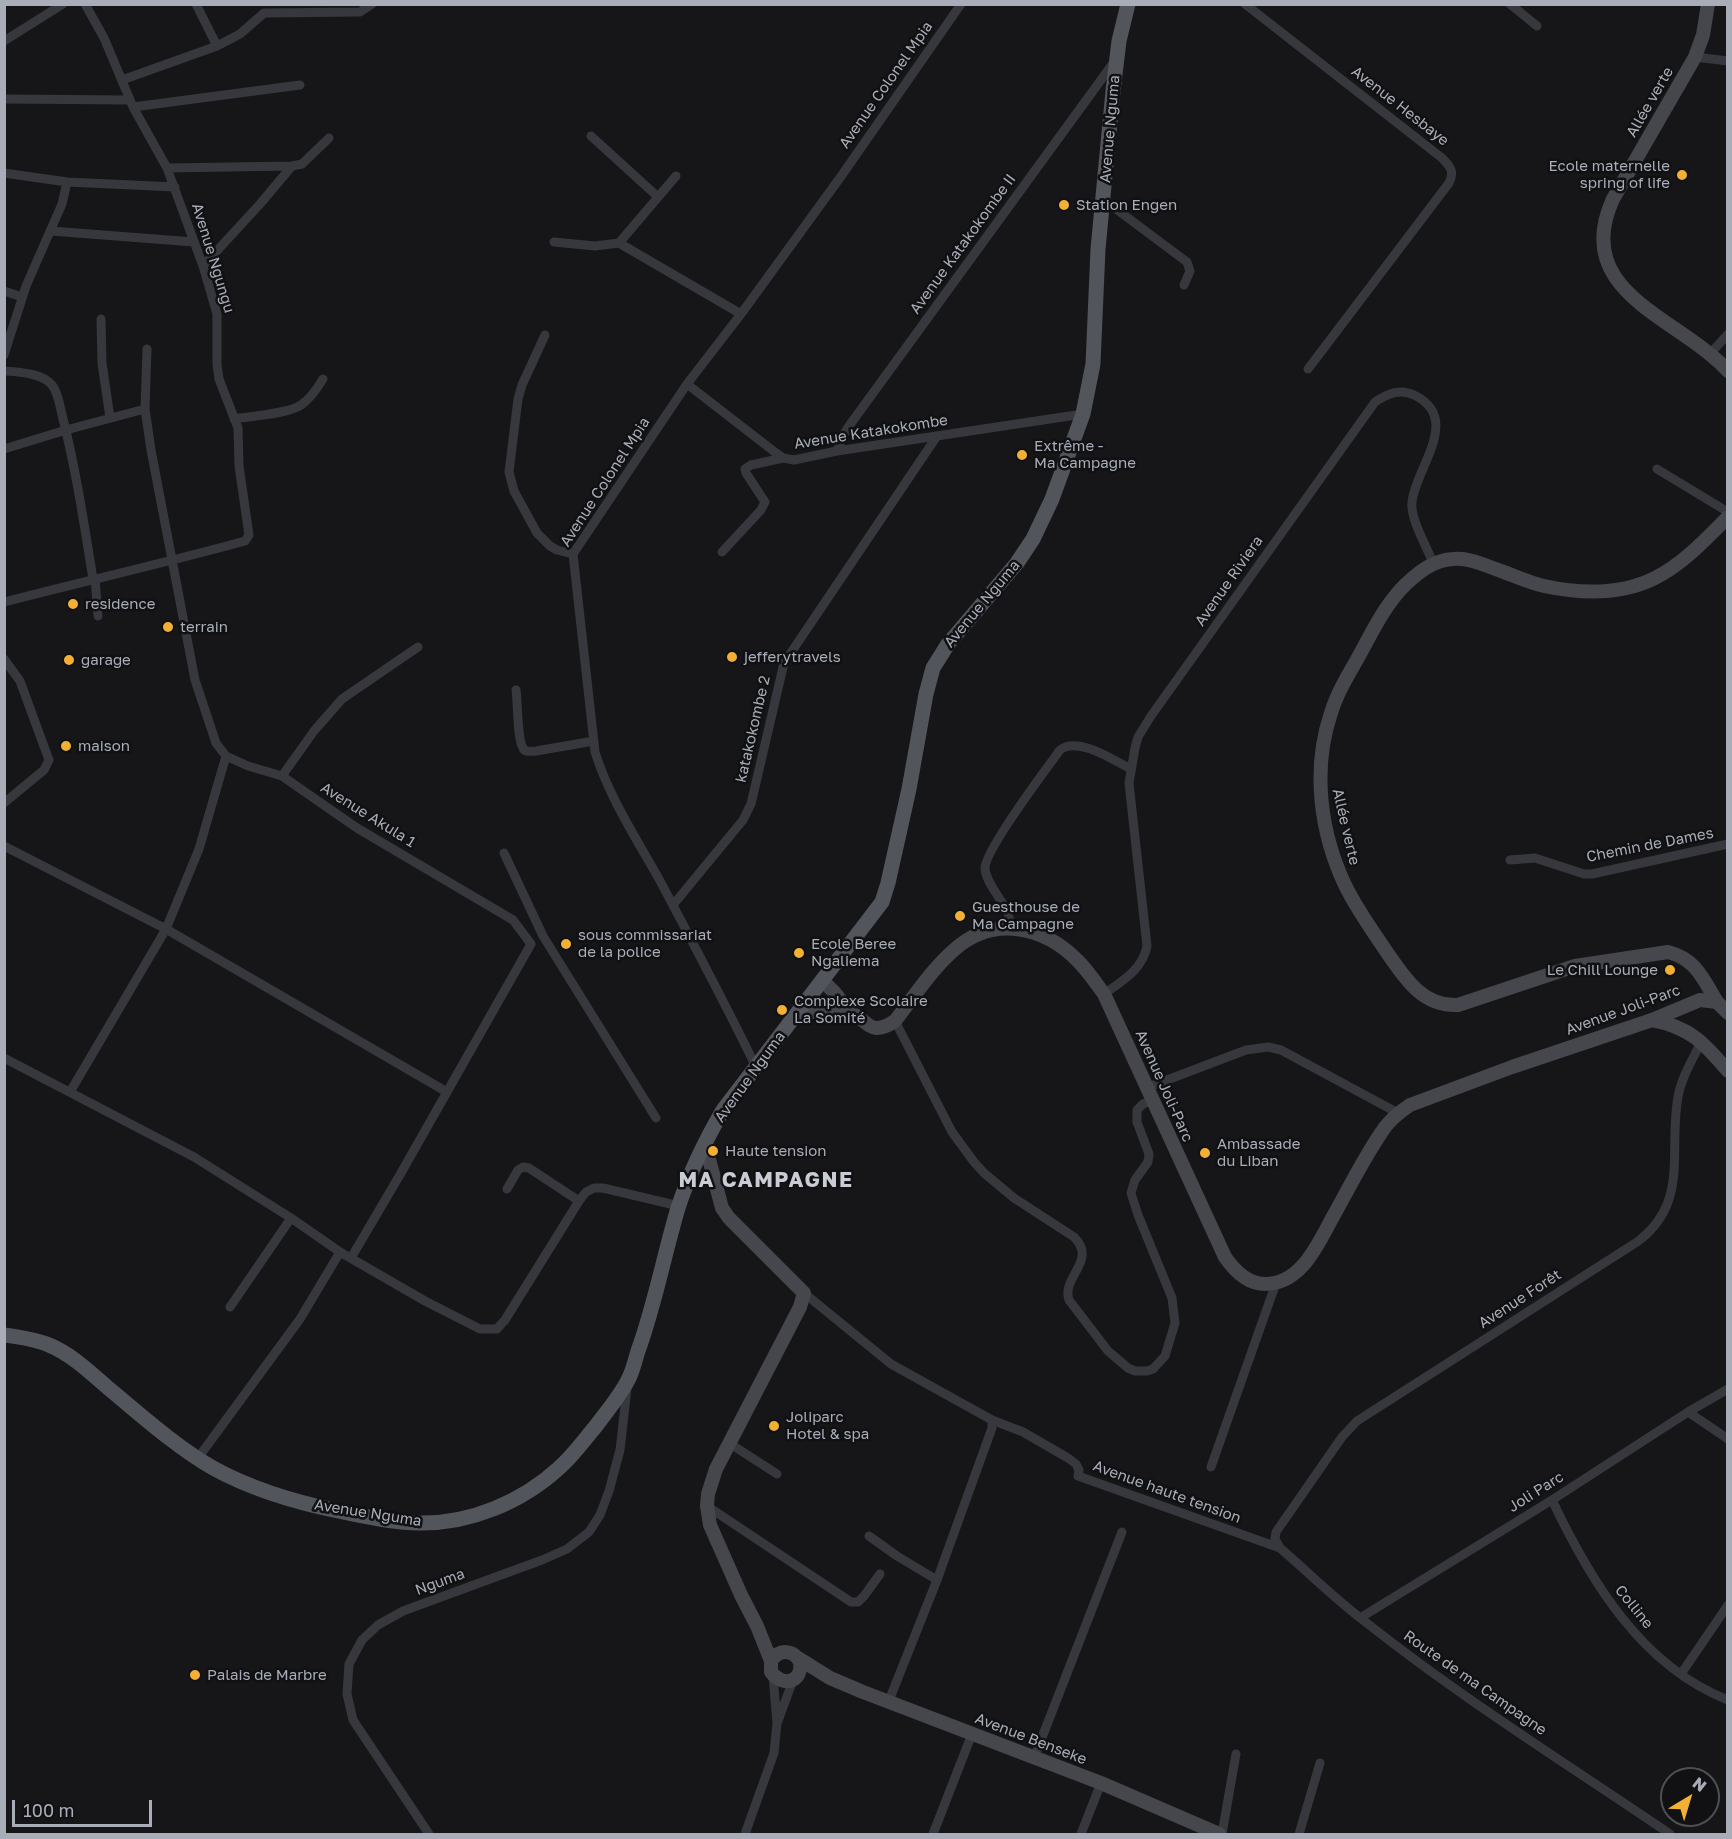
<!DOCTYPE html>
<html>
<head>
<meta charset="utf-8">
<style>
  body { margin:0 }
  #map { position:relative; width:1732px; height:1839px; overflow:hidden; background:#161618; font-family:"Golos Text",sans-serif }
  canvas { display:block }
  .frame { position:absolute; inset:0; border:6px solid #a8adb8; pointer-events:none }
  .north { position:absolute; left:1660px; top:1767px; width:60px; height:60px; box-sizing:border-box; background:#111113; border:2px solid #4d4f55; border-radius:50%; rotate:38deg; font-size:16px; font-weight:700; line-height:24px; text-align:center; color:#a8adb8 }
  .north::after { content:''; display:block; margin:auto; width:21px; height:27px; background:#f2b134; clip-path:polygon(50% 0,100% 100%,50% 72%,0 100%) }
  .scale { position:absolute; left:12px; top:1800px; width:140px; height:27px; box-sizing:border-box; border:3px solid #a8adb8; border-top:0; padding-left:8px; font-size:18px; line-height:21px; white-space:nowrap; color:#a8adb8; -webkit-text-stroke:4px #111113; paint-order:stroke }
</style>
</head>
<body>
<div id="map">
<canvas width="1732" height="1839"></canvas>
<div class="frame"></div>
<div class="north">N</div>
<div class="scale">100 m</div>
</div>
<script>
const g = document.querySelector('canvas').getContext('2d');
g.lineJoin = 'round';
function trace(path, color, width, dash) { g.strokeStyle = color; g.lineWidth = width; g.lineCap = dash ? 'butt' : 'round'; g.setLineDash(dash || []); g.stroke(path); }
function drawText(font, color, halo, rows, align = 'center') {
  g.font = font + ' "Golos Text",sans-serif'; g.lineWidth = 5; g.setLineDash([]); g.textBaseline = 'middle'; g.strokeStyle = halo; g.fillStyle = color; for (const [text, x, y, turn = 0] of rows) {
    g.save(); g.translate(x, y); g.rotate((+turn || 0) * Math.PI / 180); g.textAlign = isNaN(turn) ? turn : align; if (halo) g.strokeText(text, 0, 0); g.fillText(text, 0, 0); g.restore();
  }
}
const street = new Path2D(`
  M196 4 217 46
  M1245 4 1442 158C1450 166 1455 172 1449 183L1308 369
  M1510 4 1537 26
  M4 41 63 4
  M1695 57 1728 61
  M122 80 217 46 240 34 264 13 360 12 372 4
  M4 99 129 100
  M133 107 300 85
  M591 136 658 197
  M167 168 292 166
  M4 173 67 182 175 187
  M1104 200 1187 262 1190 271 1184 285
  M51 231 194 242
  M554 242 595 246 619 243 676 176
  M619 243 741 314
  M203 266 260 204 292 166 302 164 329 138
  M4 291 22 297
  M101 319 102 363 110 418
  M545 335 522 385 518 399 509 472 514 491 537 533 550 546 557 550 573 554
  M147 349 145 409 151 450 195 680 216 743 226 756 248 766 282 776 357 828 513 920 531 944 401 1173 351 1258
  M1710 354 1728 334
  M4 355 26 286 62 204 67 182
  M4 371C19 372 42 373 52 385 58 392 60 406 62 415 76 469 84 524 93 579
  M687 384 776 453 783 458 794 460 837 451 1083 414
  M234 419C251 416 288 414 301 405 311 398 317 389 323 379
  M4 449 66 430 145 409
  M837 451 844 434 849 426 1114 62
  M1657 469 1728 512
  M722 552 761 510 765 502 746 473 745 469 751 465 783 458
  M95 578 98 616
  M4 602C85 581 165 563 245 541L249 535 239 466 238 428 219 379 217 364V314L203 266 167 168 133 107 104 38 85 4
  M4 659 20 681 49 760 44 770 4 803
  M516 690C518 703 517 739 523 748 525 753 531 751 536 751L594 741
  M282 776 314 731 342 699 418 647
  M4 846 166 929 447 1092
  M504 853 543 936 656 1118
  M1510 860 1535 858 1584 874H1592L1728 844
  M673 905 743 820 751 804 784 663 937 436
  M1010 928C1010 923 1010 918 1008 914 1003 900 985 882 985 868 985 850 1046 769 1060 750 1078 736 1113 760 1131 769
  M1104 994C1122 981 1143 969 1147 946L1129 783 1135 748 1138 737 1151 716 1375 402C1387 394 1400 388 1414 395 1463 418 1415 469 1412 502 1410 519 1427 547 1433 563
  M895 1021 952 1132 974 1162 984 1173 1014 1198 1074 1237C1098 1261 1061 1277 1069 1300L1108 1351 1128 1368 1135 1371H1147L1153 1369 1165 1356 1175 1323 1172 1298 1138 1215 1131 1193 1135 1180 1148 1162 1149 1154 1137 1122V1110L1143 1104 1151 1101
  M4 1058 194 1157 291 1218 340 1252 425 1301 480 1329H497L505 1320 579 1201 586 1192 594 1188H603L679 1206
  M756 1067C725 1003 692 941 659 879 636 838 609 797 595 752L573 554 687 384 741 314 842 175 961 4
  M1146 1088 1246 1050 1268 1047 1281 1050 1398 1113
  M70 1092 166 929 199 849 226 756
  M507 1189 518 1170 523 1167 529 1168 579 1201
  M804 1293 891 1364 992 1420 1023 1432 1068 1458 1076 1464 1079 1470 1078 1476 1280 1548
  M230 1307 291 1218
  M1688 1412 1728 1439
  M729 1443 777 1474
  M198 1458 300 1319 340 1252
  M1211 1467 1276 1283
  M1552 1500C1590 1580 1641 1666 1728 1700
  M707 1506 851 1602H858L864 1596 880 1574
  M869 1536 897 1556 937 1580
  M1360 1618 1552 1500 1688 1412 1728 1389
  M1681 1674 1728 1605
  M888 1703 937 1580 992 1428V1420
  M778 1721 793 1680
  M1034 1758 1122 1532
  M429 1834 353 1720 347 1694 349 1664 362 1640 378 1625 403 1611 542 1560 567 1549 589 1532 600 1515 609 1491 620 1450 627 1388
  M745 1834 774 1753 777 1723 773 1676
  M933 1834 972 1734
  M1081 1834 1101 1783
  M1222 1834 1236 1754
  M1299 1834 1320 1763
  M1670 1834C1567 1764 1461 1698 1363 1620 1334 1598 1308 1572 1280 1548L1275 1539 1276 1532 1342 1437 1357 1421 1637 1242C1690 1203 1668 1152 1678 1097 1681 1078 1693 1059 1701 1042`);
const secondary = new Path2D(`
  M1708 4 1703 35 1695 57 1613 199C1570 293 1679 317 1728 371
  M822 980 835 993 850 1012
  M1717 1002C1703 979 1696 959 1668 952L1575 966 1458 1005C1422 1007 1404 977 1386 951 1372 930 1356 908 1345 885 1320 832 1312 769 1331 713 1337 693 1348 675 1359 656 1372 632 1386 603 1406 584 1420 571 1434 560 1453 559 1469 557 1486 566 1501 571 1515 576 1530 583 1544 586 1581 594 1621 595 1655 578 1683 564 1706 539 1728 517
  M795 1017C813 1011 830 1007 848 1012 868 1017 867 1039 895 1021 913 998 932 969 954 950 993 915 1044 926 1078 961 1088 971 1096 983 1104 994L1225 1257C1234 1270 1247 1284 1265 1284 1303 1284 1319 1241 1335 1213 1350 1186 1364 1158 1381 1133 1388 1121 1398 1113 1410 1105L1512 1067 1652 1020 1700 1000 1717 1002 1728 1013
  M1652 1020C1690 1027 1704 1043 1728 1071
  M705 1144 722 1208 729 1218 804 1293 800 1307 716 1469 708 1494 707 1506 710 1525 741 1595 757 1626 771 1661V1672C783 1688 803 1682 800 1662 793 1649 779 1649 771 1661
  M798 1658 830 1678 863 1692 1101 1783 1219 1834`);
const primary = new Path2D(`
  M4 1335C19 1337 35 1339 49 1345 71 1354 90 1372 107 1387 141 1415 175 1446 213 1468 253 1490 294 1502 338 1511 364 1516 393 1523 419 1523 470 1524 522 1502 559 1468 573 1456 584 1440 596 1426 607 1411 620 1396 628 1380 633 1371 635 1360 638 1351 655 1304 664 1255 678 1208 689 1174 705 1141 723 1110L882 902 888 883 909 789 926 694 933 668 948 644 1017 563 1033 539 1052 499 1083 414 1093 364 1098 249 1113 91 1119 41 1128 4`);
const markers = [
  [1682,175,6,"#f2b134"],
  [1064,205,6,"#f2b134"],
  [1022,455,6,"#f2b134"],
  [73,604,6,"#f2b134"],
  [168,627,6,"#f2b134"],
  [732,657,6,"#f2b134"],
  [69,660,6,"#f2b134"],
  [66,746,6,"#f2b134"],
  [960,916,6,"#f2b134"],
  [566,944,6,"#f2b134"],
  [799,953,6,"#f2b134"],
  [1670,970,6,"#f2b134"],
  [782,1010,6,"#f2b134"],
  [713,1151,6,"#f2b134"],
  [1205,1153,6,"#f2b134"],
  [774,1426,6,"#f2b134"],
  [195,1675,6,"#f2b134"]
];
const streetNames = [
  ["Avenue Colonel Mpia",886,85,-55],
  ["Allée verte",1650,102,-60],
  ["Avenue Hesbaye",1400,106,38],
  ["Avenue Nguma",1110,129,-85],
  ["Avenue Katakokombe II",963,244,-54],
  ["Avenue Ngungu",213,258,73],
  ["Avenue Katakokombe",871,432,-9],
  ["Avenue Colonel Mpia",605,482,-57],
  ["Avenue Riviera",1229,581,-55],
  ["Avenue Nguma",982,604,-50],
  ["katakokombe 2",753,729,-77],
  ["Avenue Akula 1",368,815,32],
  ["Allée verte",1346,827,77],
  ["Chemin de Dames",1650,845,-11],
  ["Avenue Joli-Parc",1623,1010,-20],
  ["Avenue Nguma",750,1077,-54],
  ["Avenue Joli-Parc",1164,1086,66],
  ["Avenue Forêt",1520,1299,-33],
  ["Avenue haute tension",1167,1492,20],
  ["Joli Parc",1536,1492,-32],
  ["Avenue Nguma",368,1513,9],
  ["Nguma",440,1582,-20],
  ["Colline",1634,1607,51],
  ["Route de ma Campagne",1475,1683,35],
  ["Avenue Benseke",1031,1739,21]
];
const poiNames = [
  ["Ecole maternelle",1670,166,"right"],
  ["spring of life",1670,183,"right"],
  ["Station Engen",1076,205],
  ["Extrême -",1034,446],
  ["Ma Campagne",1034,463],
  ["residence",85,604],
  ["terrain",180,627],
  ["jefferytravels",744,657],
  ["garage",81,660],
  ["maison",78,746],
  ["Guesthouse de",972,907],
  ["Ma Campagne",972,924],
  ["sous commissariat",578,935],
  ["de la police",578,952],
  ["Ecole Beree",811,944],
  ["Ngaliema",811,961],
  ["Le Chill Lounge",1658,970,"right"],
  ["Complexe Scolaire",794,1001],
  ["La Somité",794,1018],
  ["Ambassade",1217,1144],
  ["du Liban",1217,1161],
  ["Haute tension",725,1151],
  ["Joliparc",786,1417],
  ["Hotel & spa",786,1434],
  ["Palais de Marbre",207,1675]
];
const districtNames = [
  ["MA CAMPAGNE",766,1180]
];
trace(street, '#37383d', 9);
trace(secondary, '#45474d', 14);
trace(primary, '#53555c', 15);
for (const [x, y, r, color] of markers) { const dot = new Path2D(); dot.arc(x, y, r, 0, 2 * Math.PI); g.fillStyle = color; g.fill(dot); trace(dot, '#111113', 2); }
drawText('15px', '#a8adb8', '#111113', streetNames);
drawText('15px', '#a8adb8', '#111113', poiNames, 'left');
g.letterSpacing = '1.5px';
drawText('bold 21px', '#c9ccd4', '#111113', districtNames);
g.letterSpacing = '0px';
</script>
</body>
</html>
